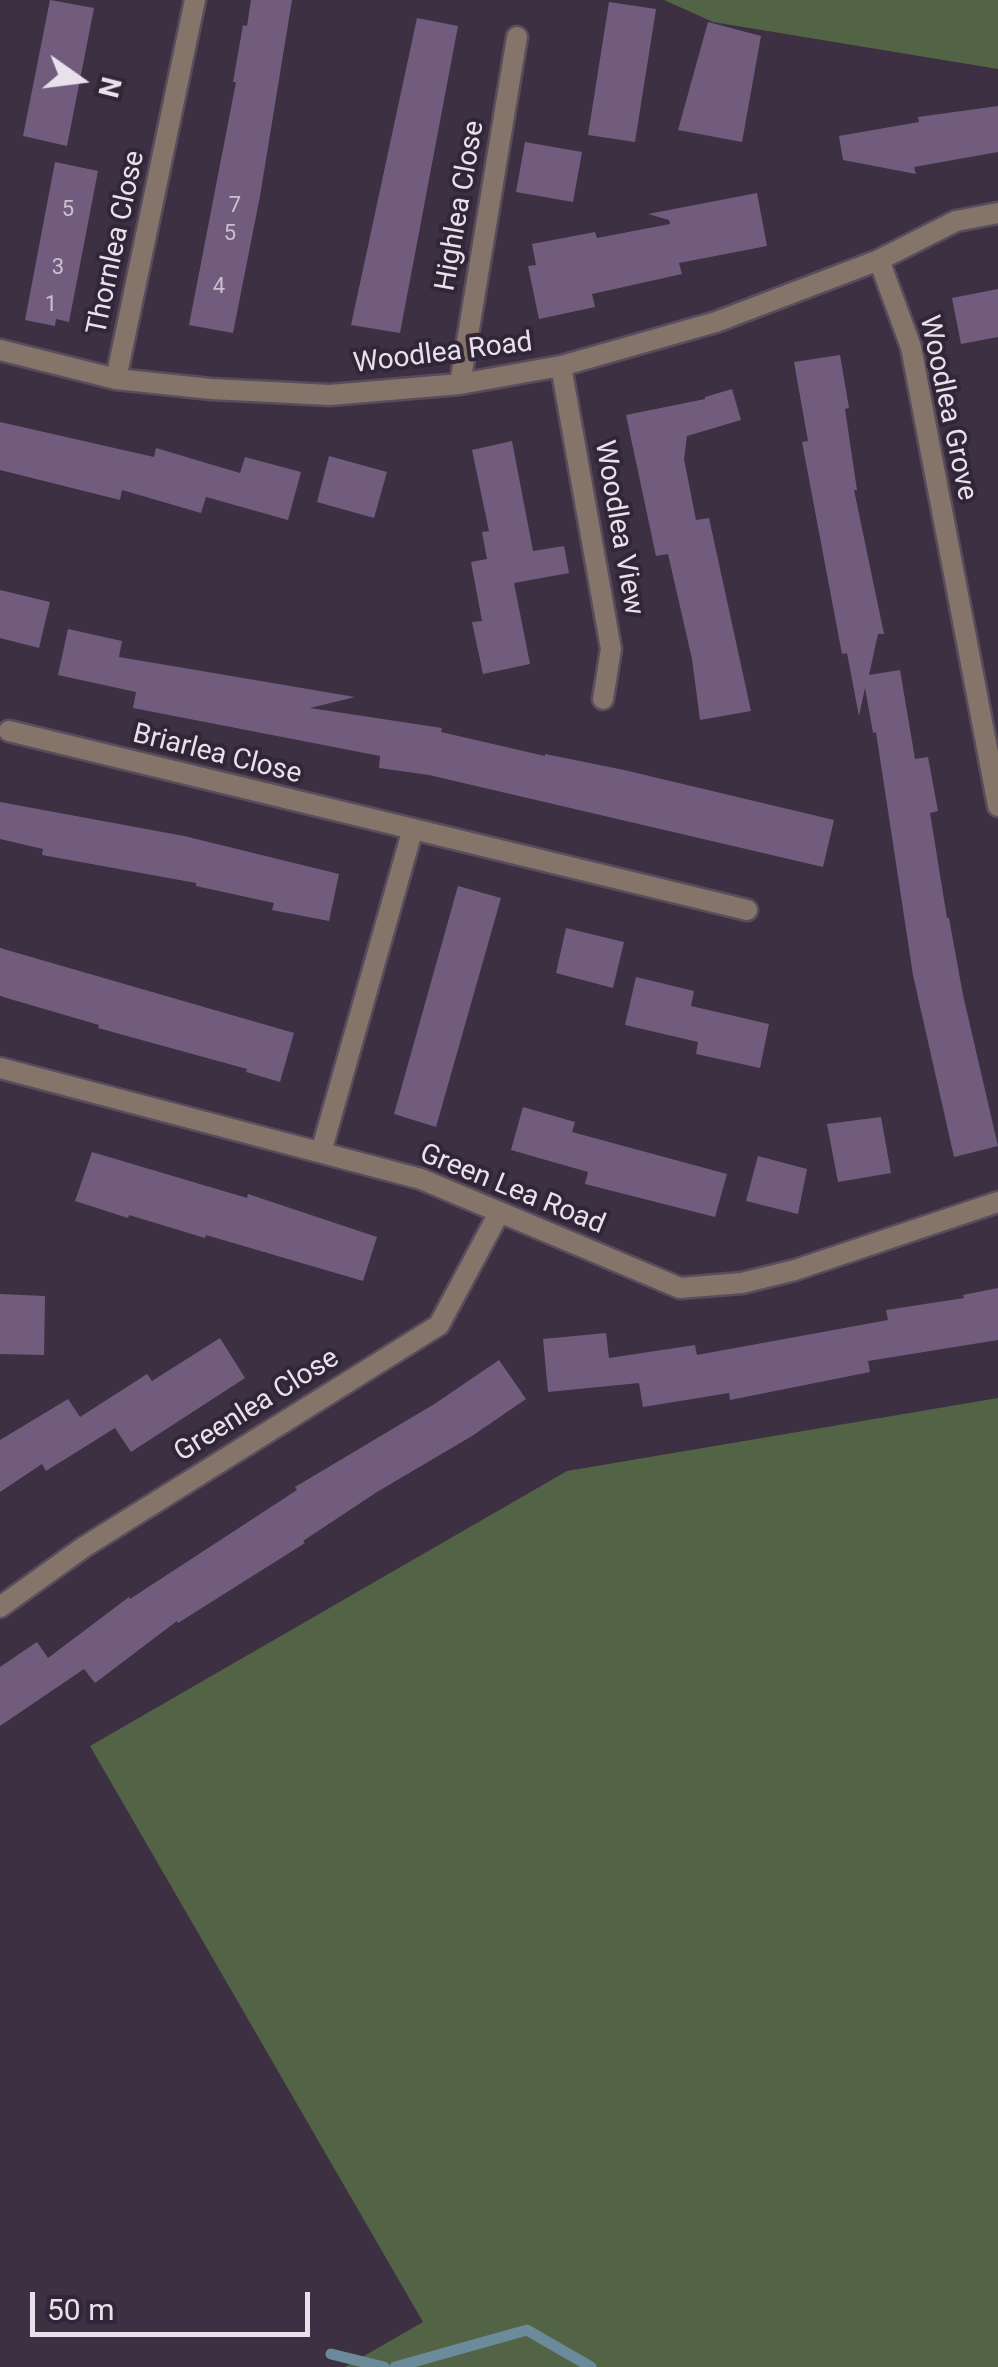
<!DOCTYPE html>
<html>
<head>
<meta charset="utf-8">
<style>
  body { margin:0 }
  #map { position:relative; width:998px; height:2367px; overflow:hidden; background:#3c3042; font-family:Roboto,sans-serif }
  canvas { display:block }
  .north { position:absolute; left:30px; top:30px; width:100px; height:100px; -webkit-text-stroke:8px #312638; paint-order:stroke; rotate:104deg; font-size:28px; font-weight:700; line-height:40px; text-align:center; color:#e8e1ec }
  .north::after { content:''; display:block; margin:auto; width:35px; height:45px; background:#e8e1ec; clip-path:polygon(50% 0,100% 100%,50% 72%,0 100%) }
  .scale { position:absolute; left:30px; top:2292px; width:280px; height:45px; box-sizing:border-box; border:5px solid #e8e1ec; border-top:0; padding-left:12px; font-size:30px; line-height:35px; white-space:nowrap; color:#e8e1ec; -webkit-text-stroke:8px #312638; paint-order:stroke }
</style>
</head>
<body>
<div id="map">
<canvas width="998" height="2367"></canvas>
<div class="north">N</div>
<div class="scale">50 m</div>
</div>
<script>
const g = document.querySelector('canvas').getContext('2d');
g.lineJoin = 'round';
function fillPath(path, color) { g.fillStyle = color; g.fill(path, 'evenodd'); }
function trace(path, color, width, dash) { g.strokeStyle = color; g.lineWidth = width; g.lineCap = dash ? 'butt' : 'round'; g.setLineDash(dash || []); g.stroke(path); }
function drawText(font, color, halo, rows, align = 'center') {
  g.font = font + ' Roboto,sans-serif'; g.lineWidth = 8; g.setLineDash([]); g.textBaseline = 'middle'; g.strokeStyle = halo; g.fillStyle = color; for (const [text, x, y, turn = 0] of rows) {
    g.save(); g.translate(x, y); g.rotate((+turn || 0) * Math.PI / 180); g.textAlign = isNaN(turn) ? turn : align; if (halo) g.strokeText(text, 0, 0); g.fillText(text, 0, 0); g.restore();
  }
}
const green = new Path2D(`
  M664 0H998V69L713 22Z
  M998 1398V2367H345L423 2322 90 1746 567 1471Z`);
const stream = new Path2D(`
  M331 2354 384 2367
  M395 2367 527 2330 591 2367`);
const building = new Path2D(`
  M50 0 94 8 67 146 23 136Z
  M251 0H292L260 196 233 333 189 325 236 82H233L243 25 247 26Z
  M609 2 656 9 635 142 588 135Z
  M417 18 458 26 400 333 351 325Z
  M708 22 761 36 742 142 678 130Z
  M998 106V152L914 167 916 174 843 160 839 136 919 122 918 117Z
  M525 142 582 152 573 202 516 192Z
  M55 162 98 171 69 322 56 319 55 326 25 320Z
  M757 193 767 246 679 263 682 274 592 294 595 307 539 319 528 266 536 265 532 244 595 232 597 238 670 224 669 220 648 214Z
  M998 289V337L961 344 952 298Z
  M840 355 849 408 845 409 857 490H854L884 634H878L869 675 900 670 915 759 928 757 938 811 930 813 947 918H949L963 995 998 1146 954 1157 913 975 876 732 873 733 865 688 859 716 847 653 842 654 802 442 808 441 794 362Z
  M732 389 741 420 687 436 684 459 696 520 709 518 751 711 700 720 692 659 668 554 656 556 626 415 705 399V397Z
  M0 422 154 457 156 448 240 473 245 457 301 472 288 520 206 497 201 513 122 490 120 500 0 470Z
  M512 441 533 551 564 546 569 573 514 583 530 664 483 674 472 622 482 621 471 562 487 559 482 532 489 531 472 450Z
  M329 456 387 472 374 518 317 502Z
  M0 590 50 602 39 648 0 638Z
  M68 629 122 641 119 657 355 697 310 708 442 728 441 732 545 756V754L624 770 834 820 823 867 429 775 379 768 380 756 133 708 136 692 58 675Z
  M0 802 184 836 339 874 329 921 272 910 274 903 196 886V883L42 855 43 849 0 839Z
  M458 886 501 898 436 1127 394 1114Z
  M566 928 624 942 613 988 556 973Z
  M0 948 294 1033 280 1082 246 1072 247 1069 98 1028 99 1025 0 996Z
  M636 977 694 991 691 1006 769 1024 760 1068 696 1054 698 1042 625 1025Z
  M523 1107 575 1122 572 1132 727 1174 715 1217 585 1184 588 1172 511 1150Z
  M881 1117 891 1173 838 1182 827 1124Z
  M92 1152 247 1198 248 1194 377 1237 363 1281 206 1235 205 1238 129 1215 128 1218 75 1201Z
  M758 1156 807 1169 798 1214 746 1201Z
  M998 1288V1340L868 1361 870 1372 730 1400 729 1393 643 1407 639 1383 548 1392 543 1339 606 1333 609 1358 695 1345 697 1355 888 1320 886 1310 964 1298 963 1295Z
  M0 1294 45 1296 44 1355 0 1354Z
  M220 1338 245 1378 131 1452 115 1428 46 1471 42 1464 0 1492V1440L68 1399 80 1417 147 1374 152 1381Z
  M499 1360 526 1399 472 1436 377 1492 303 1541 305 1543 178 1623 177 1621 95 1683 84 1669 0 1726V1667L37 1642 48 1658 129 1597 130 1599 297 1490 295 1487 436 1403Z`);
const street = new Path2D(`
  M879 260 911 347 998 806
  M0 350 116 379 211 389 330 395 460 384 561 366 716 322 879 260 956 221 998 213
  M561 366 611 649 603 699
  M116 379 195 0
  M460 384 517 37
  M9 731 747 910
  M0 1068 421 1179 680 1288 742 1283 795 1270 998 1202
  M321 1152 412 832
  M0 1607 84 1547 439 1325 499 1213`);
const numberNames = [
  ["7",235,206],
  ["5",68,210],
  ["5",230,234],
  ["3",58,268],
  ["4",219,287],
  ["1",51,305]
];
const streetNames = [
  ["Highlea Close",461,206,-80],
  ["Thornlea Close",117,243,-78],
  ["Woodlea Road",443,354,-7],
  ["Woodlea Grove",947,408,78],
  ["Woodlea View",618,528,80],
  ["Briarlea Close",217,755,14],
  ["Green Lea Road",512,1190,22],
  ["Greenlea Close",257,1406,-32]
];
fillPath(green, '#536345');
trace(stream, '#6b8a9a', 11);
fillPath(building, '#725c7e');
trace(street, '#584c5d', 25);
trace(street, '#857469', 20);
drawText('22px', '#cac0d0', null, numberNames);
drawText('28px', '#e8e1ec', '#312638', streetNames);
</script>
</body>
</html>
